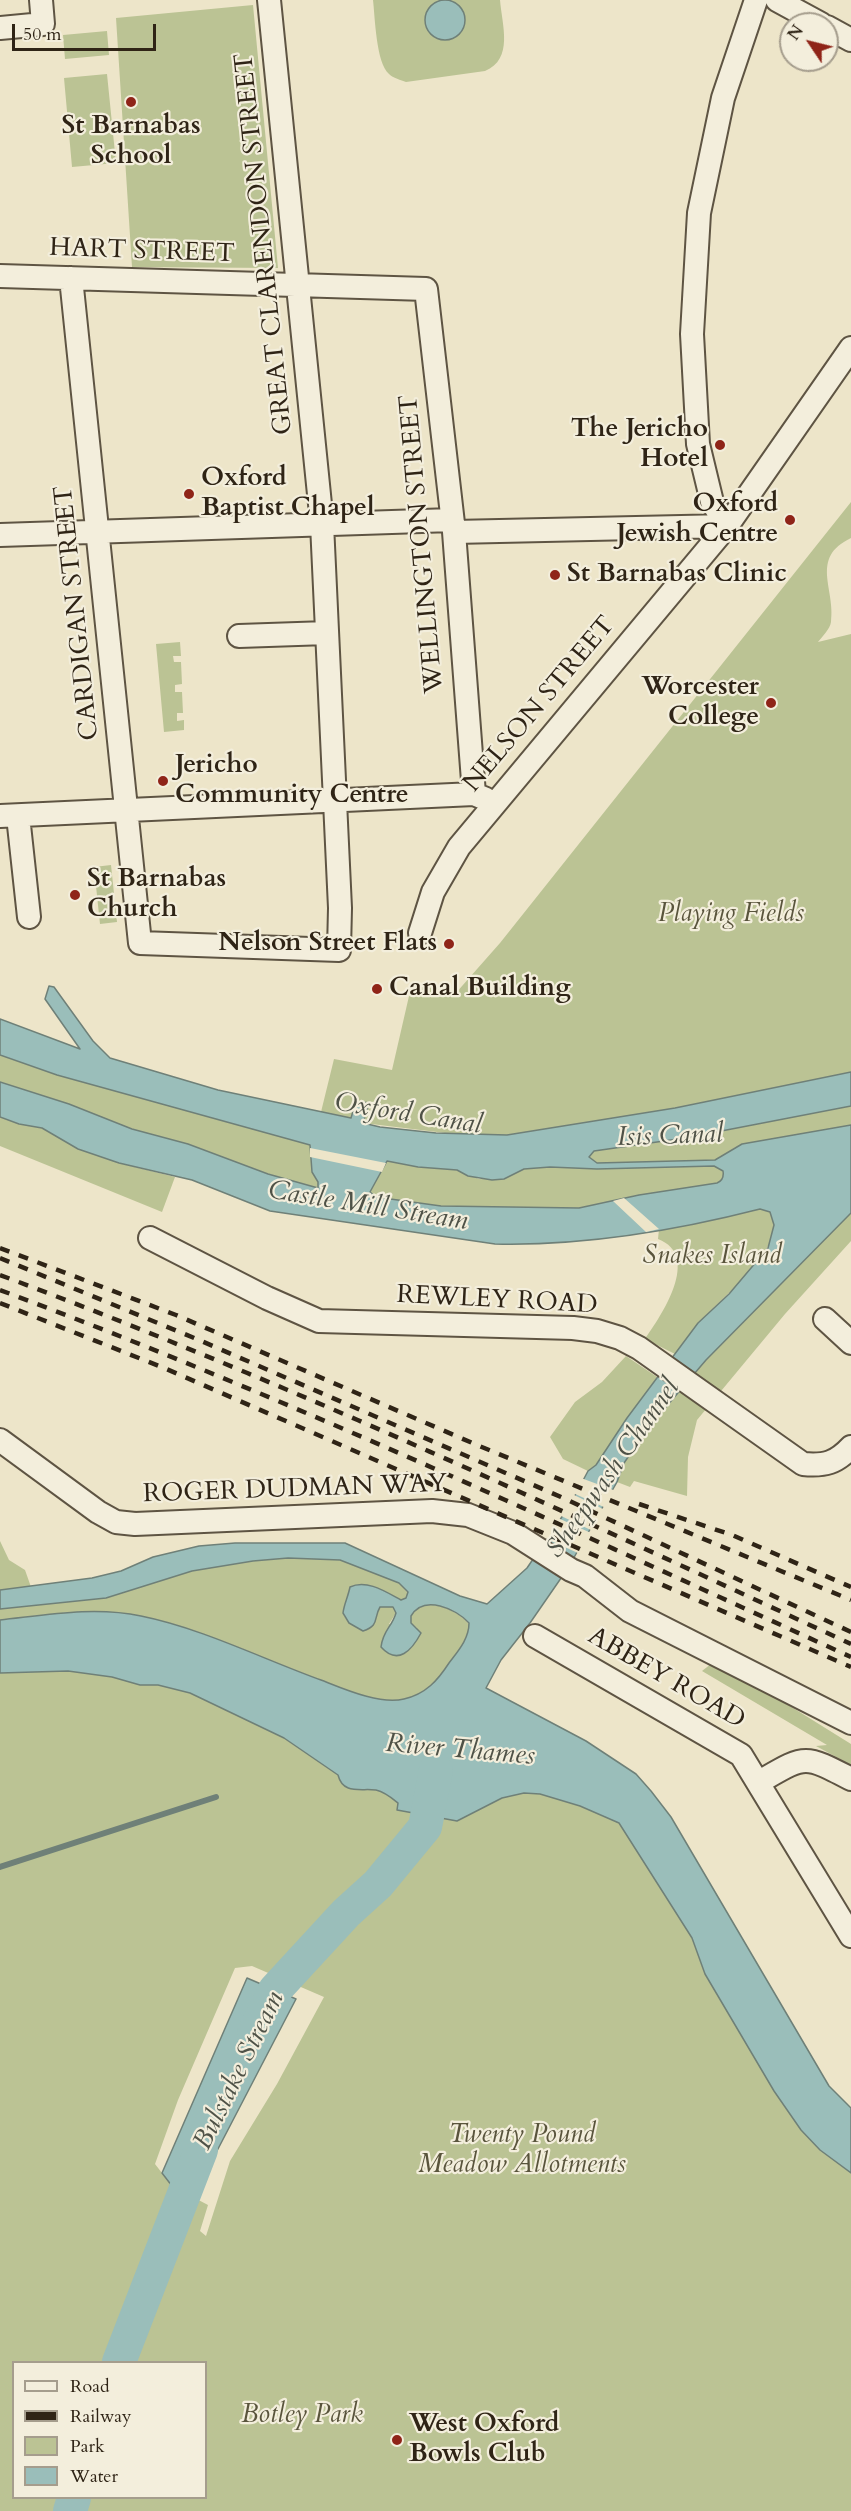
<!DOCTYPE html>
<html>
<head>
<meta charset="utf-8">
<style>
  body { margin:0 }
  #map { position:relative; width:851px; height:2511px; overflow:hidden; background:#ede5c9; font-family:Cardo,serif }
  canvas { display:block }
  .legend { position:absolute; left:12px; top:2361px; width:195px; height:138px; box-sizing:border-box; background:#f3eedc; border:2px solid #a59d8d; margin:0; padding:8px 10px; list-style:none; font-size:18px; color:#2f2416 }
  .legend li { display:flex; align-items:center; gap:12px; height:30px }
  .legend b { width:30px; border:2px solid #a59d8d }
  .north { position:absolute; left:779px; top:12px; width:60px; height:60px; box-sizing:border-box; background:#f3eedc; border:2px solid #a59d8d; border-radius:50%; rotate:305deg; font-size:16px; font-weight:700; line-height:24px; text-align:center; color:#2f2416 }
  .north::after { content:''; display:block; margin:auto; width:21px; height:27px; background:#8f2418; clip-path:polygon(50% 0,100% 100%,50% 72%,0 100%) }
  .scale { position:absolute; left:12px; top:24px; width:144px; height:27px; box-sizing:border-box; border:3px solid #2f2416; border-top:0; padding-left:8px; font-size:18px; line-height:21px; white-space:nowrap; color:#2f2416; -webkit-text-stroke:4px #f3eedc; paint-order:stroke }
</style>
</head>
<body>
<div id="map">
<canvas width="851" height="2511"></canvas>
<ul class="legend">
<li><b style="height:8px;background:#f3eedc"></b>Road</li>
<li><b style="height:8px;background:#2f2416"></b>Railway</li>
<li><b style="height:16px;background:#bbc394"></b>Park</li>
<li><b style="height:16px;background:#9abeba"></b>Water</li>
</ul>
<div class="north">N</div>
<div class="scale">50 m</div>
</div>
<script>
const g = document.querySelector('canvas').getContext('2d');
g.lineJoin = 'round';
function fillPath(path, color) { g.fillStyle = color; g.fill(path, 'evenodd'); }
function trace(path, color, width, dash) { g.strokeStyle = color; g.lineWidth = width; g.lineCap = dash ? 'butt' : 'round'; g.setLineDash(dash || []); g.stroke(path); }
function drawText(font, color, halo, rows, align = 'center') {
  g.font = font + ' Cardo,serif'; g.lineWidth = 4.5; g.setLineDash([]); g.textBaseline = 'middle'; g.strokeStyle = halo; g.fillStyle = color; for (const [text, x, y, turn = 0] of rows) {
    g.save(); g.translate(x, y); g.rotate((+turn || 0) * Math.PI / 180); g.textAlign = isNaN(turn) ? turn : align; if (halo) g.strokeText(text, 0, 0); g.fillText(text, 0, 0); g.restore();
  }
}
const green = new Path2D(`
  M373 0H500C502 25 514 59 485 71L406 82C401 80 393 78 389 74 376 63 375 17 373 0Z
  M253 5 278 268 132 267 116 18Z
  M107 31 109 55 65 59 63 35Z
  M107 74 116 163 72 167 64 78Z
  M851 502V538C809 558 836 589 831 622 830 629 822 637 818 642L851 634V1072L675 1108 507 1135 470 1136 363 1123 369 1104 356 1102 352 1118 321 1112 334 1059 392 1070 412 983 455 994 500 943Z
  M180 642 181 656H173L174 662H181L182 684 175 685V692H182L183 713H177V721L184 720V730L164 732 156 644Z
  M111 865 117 922 100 924 94 867Z
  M0 1055 57 1075 310 1145 312 1172 318 1182V1188L268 1174 188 1144 132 1129 69 1104 0 1082Z
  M851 1106V1125L734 1148 722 1158 715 1160 597 1163 589 1157 594 1151 685 1138Z
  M0 1117 19 1124 42 1128 119 1163 175 1177 162 1212 0 1146Z
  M387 1161 418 1167 457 1170 479 1179H504L524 1169 550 1167 597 1169 714 1166 723 1171C724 1177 722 1181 717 1183L639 1195 579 1208 441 1206 376 1197 370 1192Z
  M761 1209 770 1212C771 1216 774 1221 774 1226 775 1256 717 1302 698 1324 689 1333 683 1344 675 1354L645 1339C661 1316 702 1256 658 1239L659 1229Z
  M851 1213V1241L785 1314 697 1420 688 1457 687 1496 634 1481 630 1487 617 1482 624 1463 648 1428 706 1360Z
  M626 1356 657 1377 596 1465 588 1471 563 1459 550 1437 575 1402 602 1382Z
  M0 1541 9 1560 25 1570 31 1587 0 1590Z
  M288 1558 340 1560 399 1583 408 1593 406 1598 401 1600C386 1592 367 1579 350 1587L343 1614 349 1623 363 1631 380 1607H393L396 1613 389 1624 417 1628 411 1623V1616C424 1594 456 1609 469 1624 469 1639 458 1651 449 1663 438 1680 426 1694 404 1699 380 1705 344 1689 321 1680 263 1659 201 1628 141 1616 94 1606 46 1615 0 1620V1609L106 1598 192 1571 253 1561Z
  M716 1660 851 1744V1765L816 1746 827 1745 702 1671Z
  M68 1671 112 1677 140 1685H158L190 1693 284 1738 338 1775C343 1795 361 1788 376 1790 385 1792 392 1798 398 1803V1810L457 1821 502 1798 524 1793 540 1794 580 1806 619 1823 692 1938 705 1974 774 2091 801 2130 820 2150 851 2173V2511H0V1673ZM252 1966 324 1997 277 2084 230 2161 206 2236 200 2231 208 2205 172 2186 155 2164 178 2100 235 1968ZM14 2362H206V2498H14Z`);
const water = new Path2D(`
  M425 20a20 20 0 1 1 40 0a20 20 0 1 1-40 0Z
  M49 986 54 987 93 1041 110 1058 218 1090 351 1118 356 1101 369 1103 363 1123 380 1127 436 1133 507 1135 675 1108 851 1072V1106L685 1138 594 1151 589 1157 597 1163 715 1160 742 1144 851 1125V1213L706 1360 648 1428 624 1463 617 1482 568 1568 530 1623 501 1660 486 1688 586 1741 636 1774 651 1791 671 1817 829 2086 851 2108V2173L820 2150 801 2130 774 2091 705 1974 692 1938 619 1823 580 1806 540 1794 524 1793 502 1798 457 1821 397 1810 398 1803C392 1798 385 1792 376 1790 361 1788 343 1795 338 1775L284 1738 190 1693 158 1685H140L112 1677 68 1671 0 1673V1620C46 1615 94 1606 141 1616 201 1628 263 1659 321 1680 344 1689 380 1705 404 1699 426 1694 438 1680 449 1663 458 1651 469 1639 469 1623 456 1609 424 1594 411 1616V1623L421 1633C412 1650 398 1666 381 1647 383 1630 392 1627 396 1613L393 1607H380C373 1619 380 1625 363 1631L349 1623 343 1613C344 1604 348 1597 350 1587 367 1579 386 1592 401 1600L406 1598 408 1592 399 1583 340 1560 288 1558 253 1561 192 1571 106 1598 0 1609V1590L92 1578 121 1571 153 1557 199 1546 235 1543H345L460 1596 487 1604 527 1568 570 1505 588 1471 596 1465 627 1418 698 1323 729 1294 768 1248 774 1225 770 1212 760 1209C674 1231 584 1246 495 1244L270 1211 192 1180 119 1163 78 1149 42 1128 19 1124 0 1117V1082L69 1104 132 1129 188 1144 268 1174 318 1188V1182L312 1172 310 1145 57 1075 0 1055V1019L80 1049 45 999ZM387 1161 418 1167 457 1170 468 1176 492 1180 504 1179 524 1169 550 1167 597 1169 714 1166 723 1171C724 1177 722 1181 717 1183L639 1195 579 1208 441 1206 376 1197 370 1192Z
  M247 1978 296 1999 193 2197 172 2186 162 2173Z`);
const pier = new Path2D(`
  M310 1148 386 1163 382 1172 310 1157Z
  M624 1198 659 1229 646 1232 613 1201Z
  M581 1478 616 1491 606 1508 573 1493Z
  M572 1494 605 1510 593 1531 559 1515Z
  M558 1518 591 1533 580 1554 545 1538Z`);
const stream = new Path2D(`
  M0 1867 216 1797`);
const river = new Path2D(`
  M254 2033 275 1990 346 1913 378 1884 425 1827 436 1770
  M119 2362 201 2150
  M70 2511 74 2498`);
const minor = new Path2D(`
  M777 0 821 24
  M827 27 851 40
  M0 28 43 24 41 0
  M0 276 426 289 454 532 474 794
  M71 278 140 943 339 950 340 908 322 524 269 0
  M727 526 712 502 698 444 692 334 699 213 723 98 756 0
  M454 532 727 526
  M0 535 452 520
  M239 636 327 633
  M0 816 474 794 486 799
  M18 816 29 917
  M420 933 433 892 459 847 727 526 851 348
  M150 1238 267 1298 319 1321 573 1328 597 1331 620 1338 639 1348 803 1464C825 1466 836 1463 851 1447
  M825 1319 851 1343
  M0 1440 98 1512 116 1522 135 1524 432 1511 468 1515 513 1533 571 1570 585 1576 630 1611 851 1723
  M535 1636 741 1755 851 1936
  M759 1782C806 1755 803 1754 851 1779`);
const rail = new Path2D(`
  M0 1248 176 1315 477 1445 851 1600
  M0 1258 199 1340 561 1497 851 1632
  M0 1275C290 1383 570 1514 851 1644
  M0 1290C289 1398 570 1529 851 1657
  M0 1303 164 1368 851 1667
  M639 1504 732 1535 851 1587`);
const markers = [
  [131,102,6,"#8f2418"],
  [720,445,6,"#8f2418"],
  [189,494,6,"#8f2418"],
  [790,520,6,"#8f2418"],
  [555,575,6,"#8f2418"],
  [771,703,6,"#8f2418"],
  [163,781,6,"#8f2418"],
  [75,895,6,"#8f2418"],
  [449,944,6,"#8f2418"],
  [377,989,6,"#8f2418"],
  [397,2440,6,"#8f2418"]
];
const poiNames = [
  ["St Barnabas",131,127,"center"],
  ["School",131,157,"center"],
  ["The Jericho",708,430,"right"],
  ["Hotel",708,460,"right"],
  ["Oxford",201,479],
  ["Baptist Chapel",201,509],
  ["Oxford",778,505,"right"],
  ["Jewish Centre",778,535,"right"],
  ["St Barnabas Clinic",567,575],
  ["Worcester",759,688,"right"],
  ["College",759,718,"right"],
  ["Jericho",175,766],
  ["Community Centre",175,796],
  ["St Barnabas",87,880],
  ["Church",87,910],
  ["Nelson Street Flats",437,944,"right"],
  ["Canal Building",389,989],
  ["West Oxford",409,2425],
  ["Bowls Club",409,2455]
];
const streetNames = [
  ["GREAT CLARENDON STREET",265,244,-96],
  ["HART STREET",142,252,2],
  ["WELLINGTON STREET",423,544,-95],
  ["CARDIGAN STREET",78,613,-96],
  ["NELSON STREET",540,705,-50],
  ["REWLEY ROAD",497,1301,3],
  ["ROGER DUDMAN WAY",295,1490,-2],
  ["ABBEY ROAD",666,1679,30]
];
const parkNames = [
  ["Playing Fields",731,915],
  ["Snakes Island",712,1257],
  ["Twenty Pound",522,2136],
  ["Meadow Allotments",522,2166],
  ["Botley Park",302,2416]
];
const waterNames = [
  ["Oxford Canal",408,1115,9],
  ["Isis Canal",670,1137,-2],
  ["Castle Mill Stream",368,1207,9],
  ["Sheepwash Channel",614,1469,-55],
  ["River Thames",460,1751,5],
  ["Bulstake Stream",240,2071,-64]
];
fillPath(green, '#bbc394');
fillPath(water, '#9abeba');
trace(water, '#6f8078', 1.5);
fillPath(pier, '#ede5c9');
trace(stream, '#6f8078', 6);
trace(river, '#9abeba', 34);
trace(minor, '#5e5443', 26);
trace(minor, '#f3eedc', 22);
trace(rail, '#2f2416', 4.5, [10, 10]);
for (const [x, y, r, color] of markers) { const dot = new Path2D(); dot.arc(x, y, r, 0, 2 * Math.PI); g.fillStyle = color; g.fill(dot); trace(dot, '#f3eedc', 2); }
drawText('bold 26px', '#2f2416', '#f3eedc', poiNames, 'left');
drawText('26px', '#2f2416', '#f3eedc', streetNames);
drawText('italic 26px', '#59543c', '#f3eedc', parkNames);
drawText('italic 27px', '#4f5247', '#f3eedc', waterNames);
</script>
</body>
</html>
